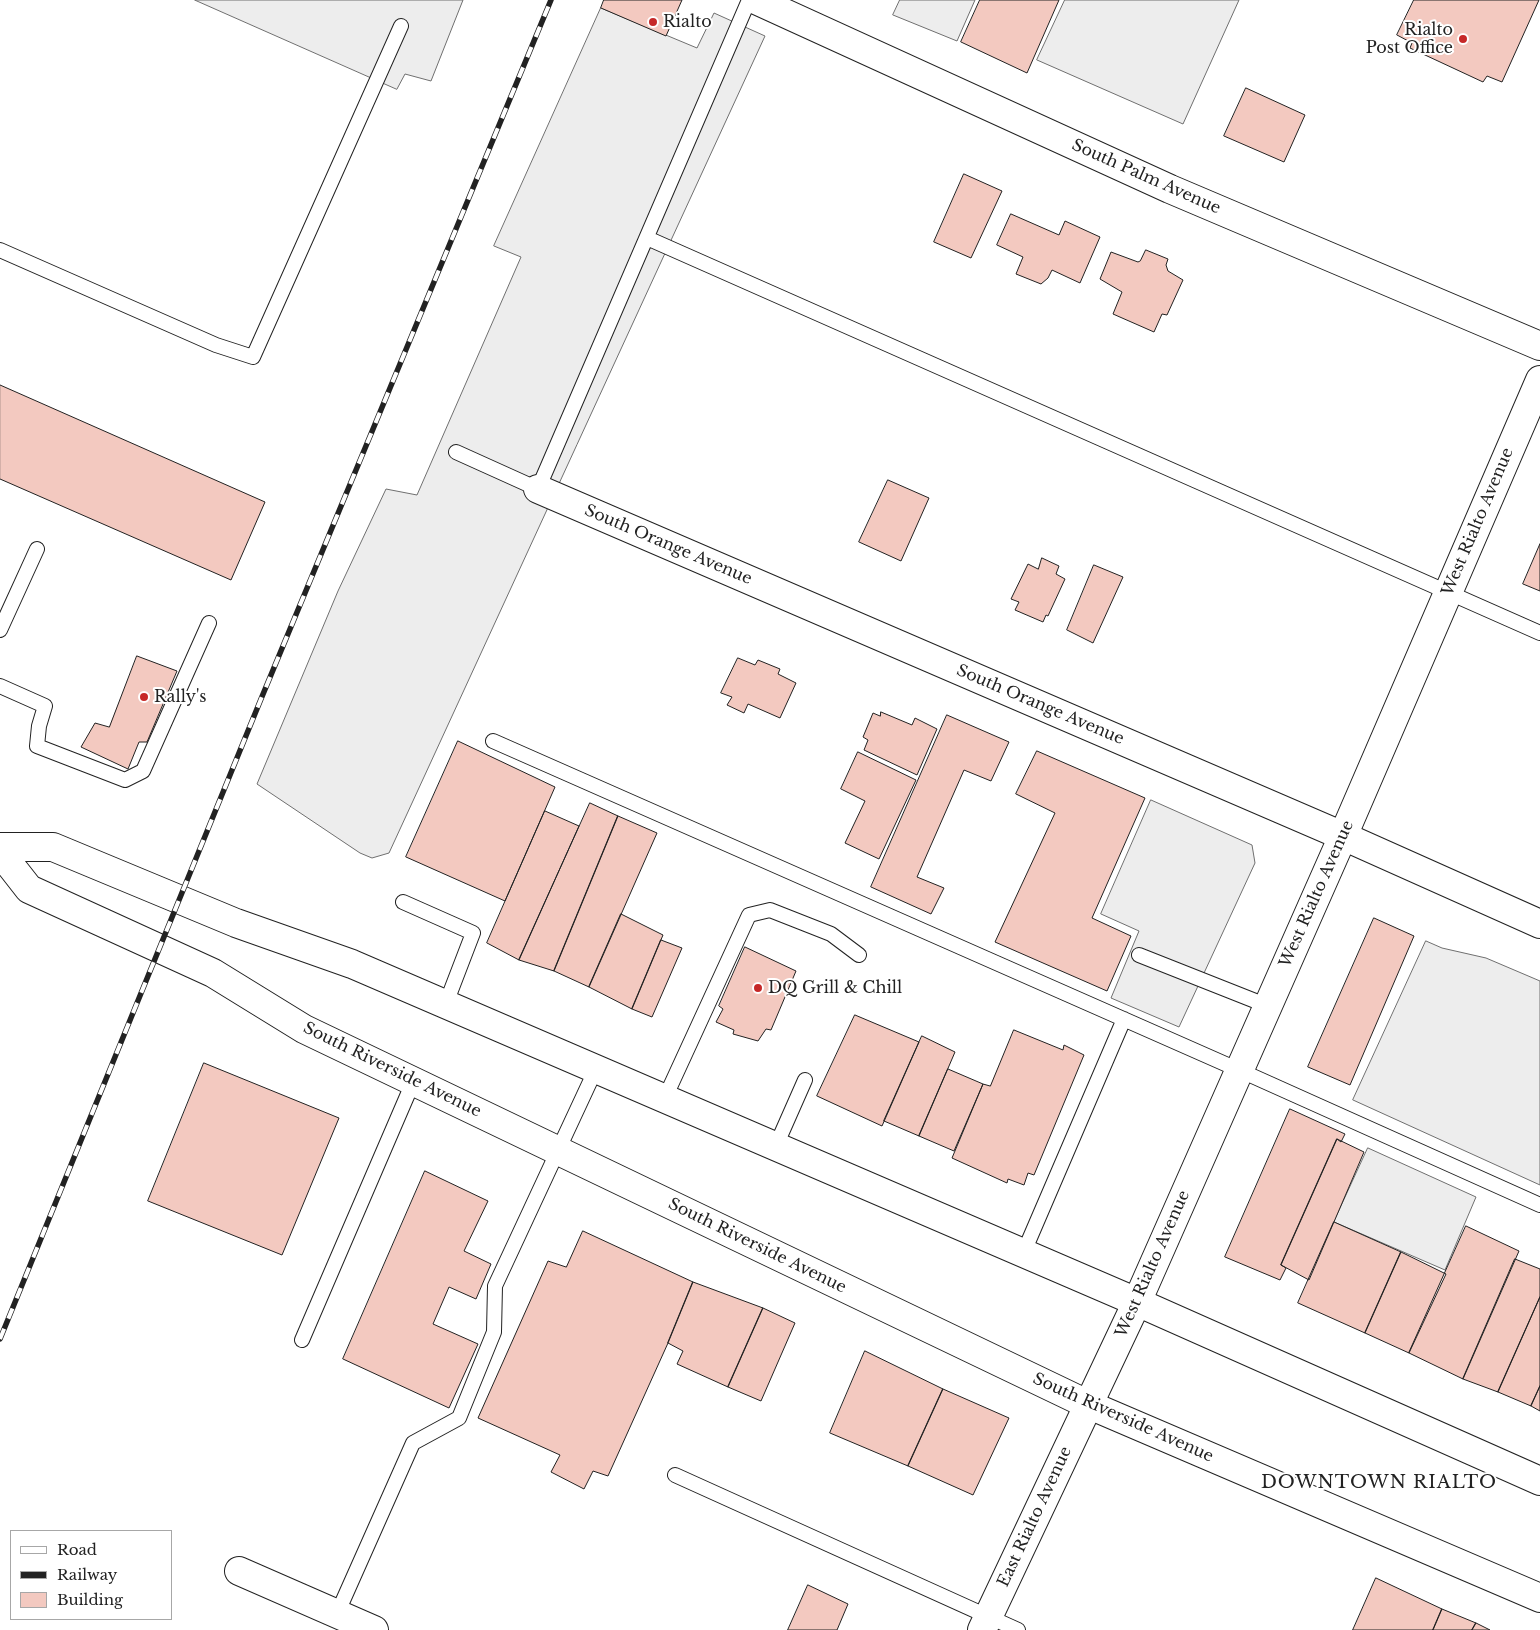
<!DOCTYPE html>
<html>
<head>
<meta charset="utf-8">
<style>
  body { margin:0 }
  #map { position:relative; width:1540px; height:1630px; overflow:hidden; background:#fff; font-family:"Libre Baskerville",serif }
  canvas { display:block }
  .legend { position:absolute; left:10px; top:1530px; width:162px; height:90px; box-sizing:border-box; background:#fff; border:1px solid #a7a7a7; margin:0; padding:6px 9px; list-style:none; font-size:15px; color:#222 }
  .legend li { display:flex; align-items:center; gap:10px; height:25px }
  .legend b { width:25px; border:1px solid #a7a7a7 }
</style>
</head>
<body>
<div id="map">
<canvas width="1540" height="1630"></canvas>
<ul class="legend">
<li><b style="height:6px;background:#fff"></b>Road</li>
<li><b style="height:6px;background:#222"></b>Railway</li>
<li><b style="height:14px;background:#f3c9c0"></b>Building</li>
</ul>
</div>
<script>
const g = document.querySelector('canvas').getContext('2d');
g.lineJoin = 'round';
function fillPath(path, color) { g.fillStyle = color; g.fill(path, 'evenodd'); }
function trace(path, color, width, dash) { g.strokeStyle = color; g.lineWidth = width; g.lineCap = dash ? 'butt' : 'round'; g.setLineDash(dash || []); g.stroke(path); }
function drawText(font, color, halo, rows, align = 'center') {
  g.font = font + ' "Libre Baskerville",serif'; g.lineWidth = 4; g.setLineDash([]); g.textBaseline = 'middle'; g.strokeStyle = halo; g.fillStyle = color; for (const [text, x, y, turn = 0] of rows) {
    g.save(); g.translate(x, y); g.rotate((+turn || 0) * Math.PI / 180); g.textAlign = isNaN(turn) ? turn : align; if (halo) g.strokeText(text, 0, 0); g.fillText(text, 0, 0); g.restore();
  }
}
const parking = new Path2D(`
  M195 0H463L431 81 405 74 397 89Z
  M900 0H975L957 41 893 15Z
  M1065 0H1239L1183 124 1037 60Z
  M601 8 697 48 714 13 765 36 389 853 372 858 360 853 257 784 338 591 386 489 417 495 521 257 494 246Z
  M1151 800 1252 845 1255 863 1179 1027 1111 998 1139 931 1101 914Z
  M1426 941 1442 948 1486 958 1540 981V1185L1353 1100Z
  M1368 1148 1476 1197 1445 1270 1334 1222Z`);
const building = new Path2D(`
  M604 0H682L666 36 601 8Z
  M980 0H1059L1027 73 961 42Z
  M1414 0H1539L1502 82 1487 76 1483 82 1410 48 1412 43 1397 35Z
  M1246 88 1305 115 1284 162 1224 136Z
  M964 174 1002 191 971 258 934 242Z
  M1011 214 1059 235 1065 221 1100 237 1080 283 1052 270 1048 278 1041 284 1016 274 1023 257 997 245Z
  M1146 250 1168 259 1166 265 1168 271 1183 280 1167 315 1162 314 1154 332 1113 314 1122 292 1100 279 1111 252 1138 262 1140 261Z
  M0 385 265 502 231 580 0 479Z
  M888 480 929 498 901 561 859 542Z
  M1540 544V591L1523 584Z
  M1042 558 1059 566 1056 574 1065 579 1048 616 1046 615 1043 622 1015 610 1019 602 1011 599 1028 564 1038 569Z
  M1094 565 1123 577 1093 643 1067 630Z
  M137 656 177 671 147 742H139L128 769 81 747 95 723 109 727Z
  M738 658 755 665 758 660 780 669 778 674 796 683 780 718 748 704 744 713 727 705 732 697 721 693Z
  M881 712 912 725 915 718 937 729 917 775 864 750 868 740 863 737 873 713 880 716Z
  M947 715 1009 742 991 781 964 770 917 877 944 888 931 914 871 887Z
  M458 741 555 787 505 901 406 857Z
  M1037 751 1145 798 1092 918 1131 936 1107 991 995 942 1055 813 1016 794Z
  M858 752 916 780 879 859 845 843 865 801 841 789Z
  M590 803 618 816 554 971 519 960Z
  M545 811 579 826 519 960 487 943Z
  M618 816 657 833 589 987 554 971Z
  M621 914 663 935 632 1009 589 987Z
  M1374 918 1414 936 1350 1085 1308 1067Z
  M661 940 682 948 652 1017 632 1009Z
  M745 947 796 971 771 1030 766 1029 758 1041 733 1034 734 1030 716 1022 723 1009 719 1006Z
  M855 1015 919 1042 882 1126 817 1096Z
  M1014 1030 1063 1050 1064 1045 1084 1055 1034 1175 1028 1173 1024 1185 1008 1179 1007 1183 952 1158 983 1084 990 1086Z
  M922 1036 955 1052 919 1136 884 1121Z
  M204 1063 339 1118 282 1255 148 1201Z
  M948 1069 983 1084 954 1151 919 1136Z
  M1290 1109 1345 1134 1341 1142 1337 1139 1281 1265 1286 1268 1280 1280 1225 1257Z
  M1337 1139 1364 1152 1309 1280 1281 1265Z
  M425 1171 488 1201 464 1251 491 1264 476 1299 449 1287 433 1324 478 1344 449 1408 343 1359Z
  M1334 1222 1401 1252 1365 1333 1298 1303Z
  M1466 1226 1519 1251 1463 1379 1409 1353Z
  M583 1231 693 1282 668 1343 608 1476 593 1471 584 1489 551 1472 560 1455 478 1418 548 1261 566 1267Z
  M1401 1252 1446 1274 1409 1353 1365 1333Z
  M1515 1259 1540 1269V1297L1498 1392 1463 1379Z
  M693 1282 763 1308 728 1387 677 1364 683 1351 668 1343Z
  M1540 1297V1386L1531 1406 1498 1392Z
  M763 1308 795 1323 761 1401 728 1387Z
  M865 1351 943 1389 908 1466 830 1433Z
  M1540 1386V1411L1531 1406Z
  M943 1389 1009 1418 973 1495 908 1466Z
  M1376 1578 1442 1609 1433 1630H1353Z
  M808 1585 848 1604 837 1630H788Z
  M1442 1609 1476 1623 1472 1630H1433Z
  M1476 1623 1490 1630H1472Z`);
const service = new Path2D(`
  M647 238 1540 633
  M0 250 216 345 253 357 401 26
  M456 452 538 489 749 0
  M0 630 37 549
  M0 686 45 706 39 726 37 746 125 780 143 771 209 623
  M493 741 1239 1070 1540 1205
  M403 902 473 933 445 1006
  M1139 955 1268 1006
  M664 1100 749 915 770 910 831 934 859 955
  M775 1148 805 1080
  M1023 1254 1124 1019
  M302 1340 414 1080
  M675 1475 1018 1630
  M337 1614 413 1443 459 1418 494 1332 495 1286 595 1071`);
const minor = new Path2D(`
  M756 0 1170 189 1540 346
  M538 489 1343 836 1540 924
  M239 1571 374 1630`);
const tertiary = new Path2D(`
  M982 1630 1137 1302 1343 836 1540 380`);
const primary = new Path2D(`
  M0 847H53L236 923 352 964 1137 1302 1540 1481
  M0 852 29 889 213 973 304 1029 1087 1404 1540 1598`);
const rail = new Path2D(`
  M0 1339 261 699 551 0`);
const markers = [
  [653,22,5,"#c62828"],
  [1463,39,5,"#c62828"],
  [144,697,5,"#c62828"],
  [758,988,5,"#c62828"]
];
const poiNames = [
  ["Rialto",663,22],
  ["Rialto",1453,30,"right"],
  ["Post Office",1453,48,"right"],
  ["Rally's",154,697],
  ["DQ Grill & Chill",768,988]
];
const streetNames = [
  ["South Palm Avenue",1146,177,24],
  ["West Rialto Avenue",1478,522,-67],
  ["South Orange Avenue",668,545,23],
  ["South Orange Avenue",1040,705,23],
  ["West Rialto Avenue",1317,894,-66],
  ["South Riverside Avenue",392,1070,26],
  ["South Riverside Avenue",757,1246,26],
  ["West Rialto Avenue",1153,1264,-66],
  ["South Riverside Avenue",1123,1418,24],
  ["East Rialto Avenue",1035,1517,-65]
];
const neighbourhoodNames = [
  ["DOWNTOWN RIALTO",1379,1483]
];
fillPath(parking, '#ededed');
trace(parking, '#6f6f6f', 1);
fillPath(building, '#f3c9c0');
trace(building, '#222', 1);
trace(service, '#222', 16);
trace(minor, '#222', 30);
trace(tertiary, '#222', 30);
trace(primary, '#222', 30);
trace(service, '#fff', 14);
trace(minor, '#fff', 28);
trace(tertiary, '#fff', 28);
trace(primary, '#fff', 28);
trace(rail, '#222', 5.5);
trace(rail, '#fff', 4, [11]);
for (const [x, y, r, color] of markers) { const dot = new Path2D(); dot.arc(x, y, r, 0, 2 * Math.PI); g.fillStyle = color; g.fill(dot); trace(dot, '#fff', 2); }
drawText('16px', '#222', '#fff', poiNames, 'left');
drawText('16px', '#222', '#fff', streetNames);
g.letterSpacing = '1px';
drawText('18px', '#222', '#fff', neighbourhoodNames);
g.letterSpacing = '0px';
</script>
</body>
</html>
